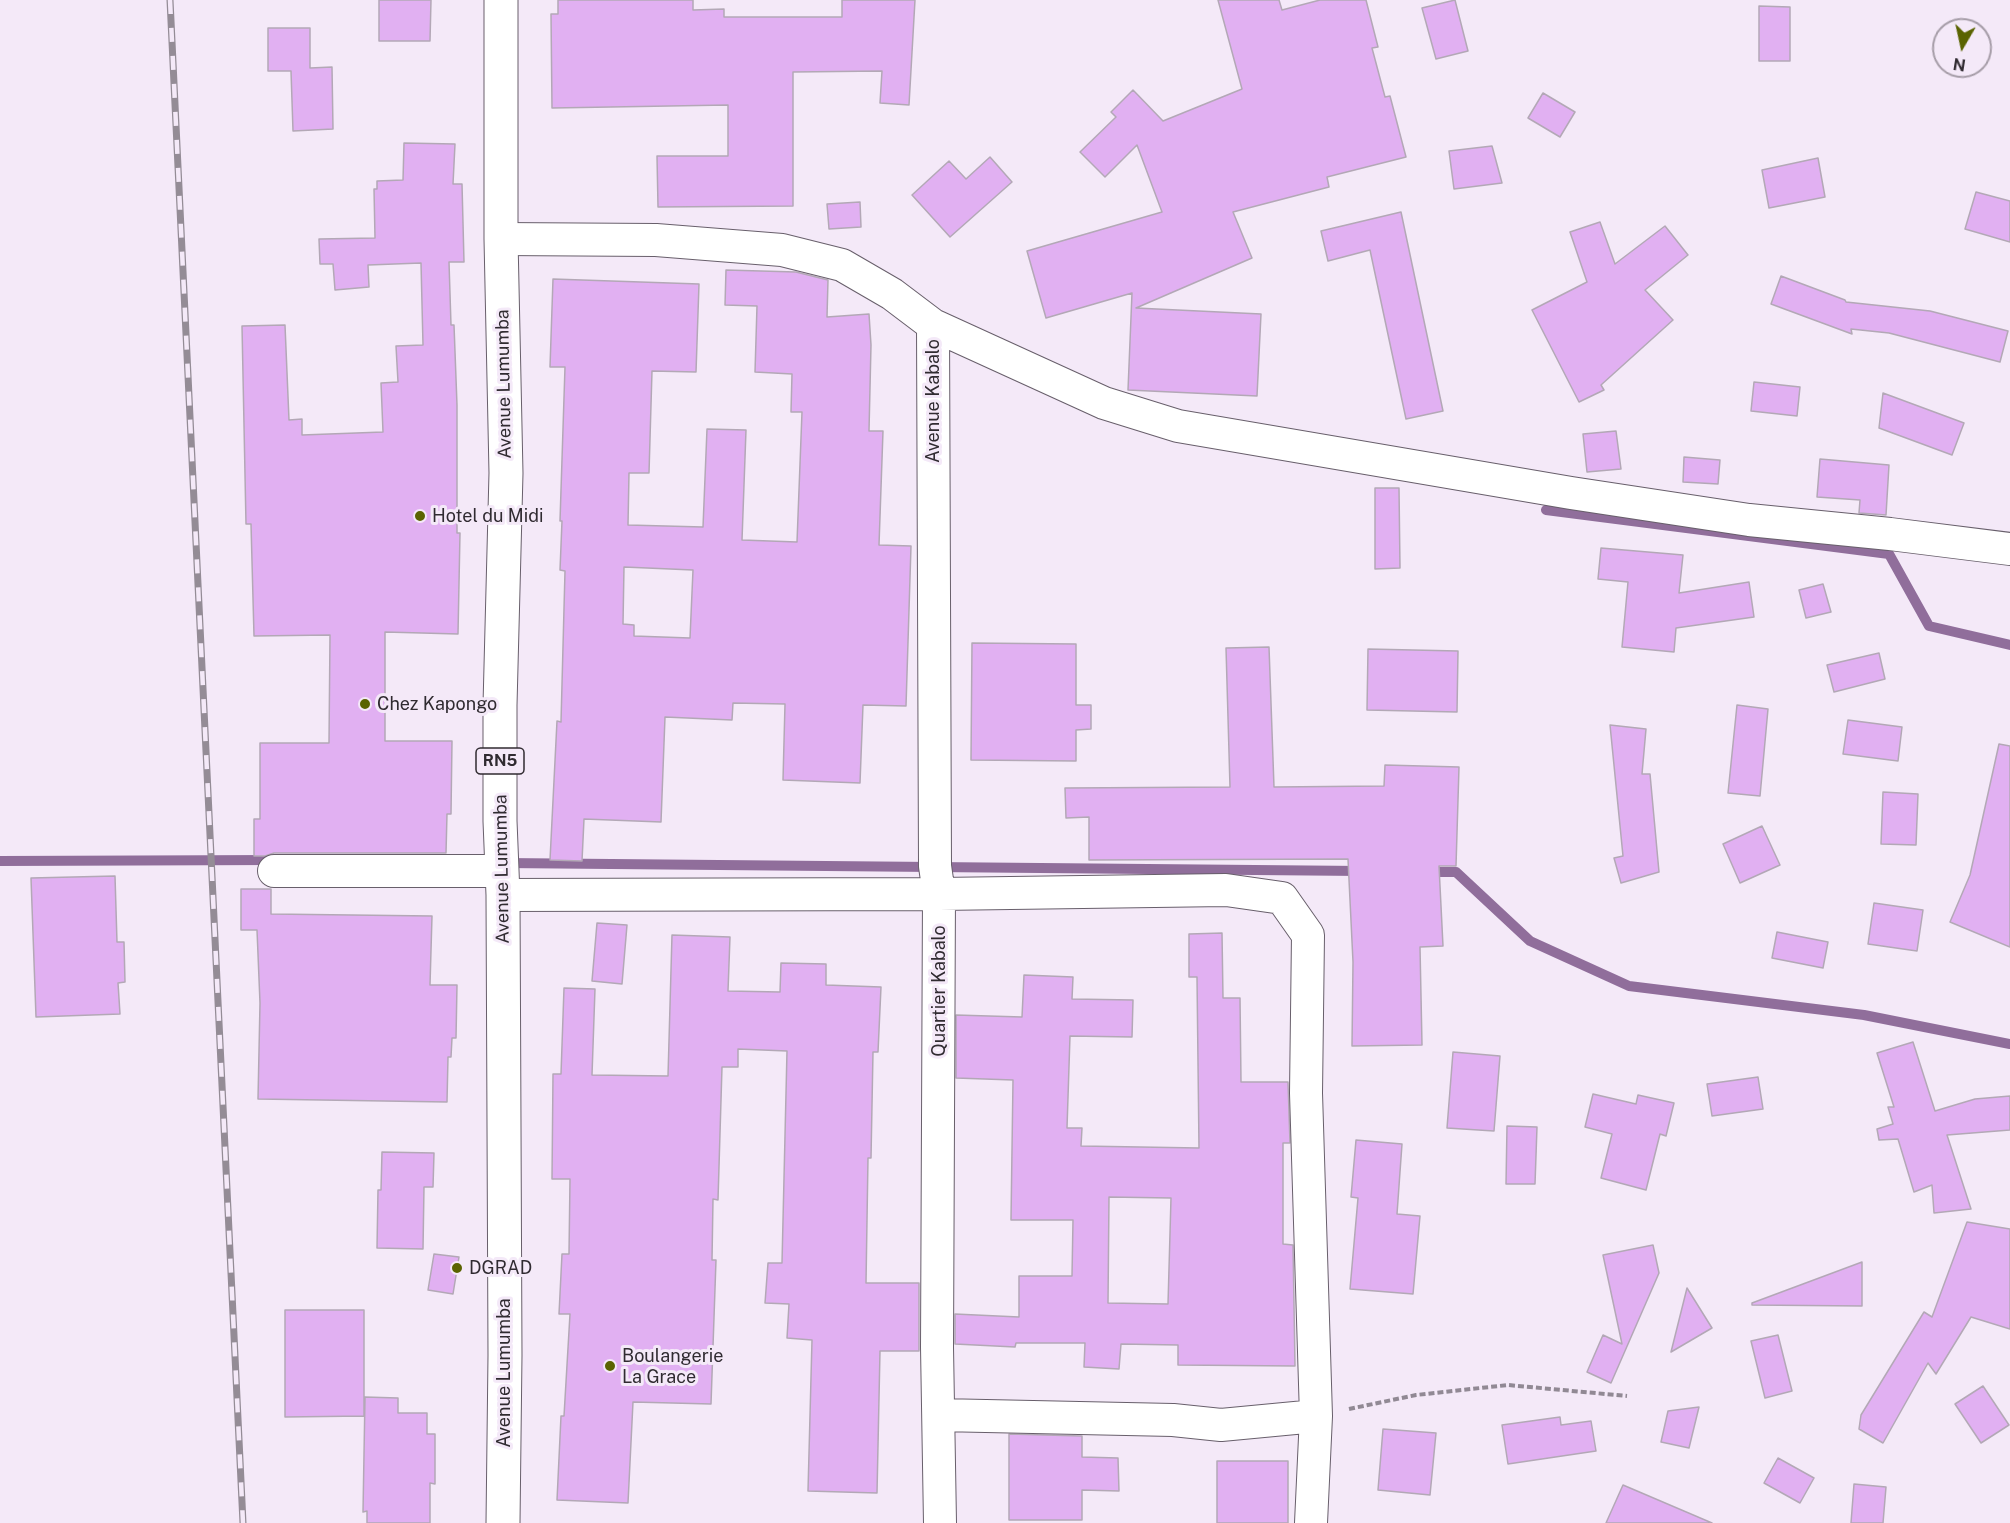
<!DOCTYPE html>
<html>
<head>
<meta charset="utf-8">
<style>
  body { margin:0 }
  #map { position:relative; width:2010px; height:1523px; overflow:hidden; background:#f4e9f8; font-family:"Public Sans",sans-serif }
  canvas { display:block }
  .north { position:absolute; left:1932px; top:18px; width:60px; height:60px; box-sizing:border-box; background:#f4e9f8; border:2px solid #a69da8; border-radius:50%; rotate:189deg; font-size:16px; font-weight:700; line-height:24px; text-align:center; color:#302b31 }
  .north::after { content:''; display:block; margin:auto; width:21px; height:27px; background:#5a6301; clip-path:polygon(50% 0,100% 100%,50% 72%,0 100%) }
</style>
</head>
<body>
<div id="map">
<canvas width="2010" height="1523"></canvas>
<div class="north">N</div>
</div>
<script>
const g = document.querySelector('canvas').getContext('2d');
g.lineJoin = 'round';
function trace(path, color, width, dash) { g.strokeStyle = color; g.lineWidth = width; g.lineCap = dash ? 'butt' : 'round'; g.setLineDash(dash || []); g.stroke(path); }
function fillPath(path, color) { g.fillStyle = color; g.fill(path, 'evenodd'); }
function drawText(font, color, halo, rows, align = 'center') {
  g.font = font + ' "Public Sans",sans-serif'; g.lineWidth = 6; g.setLineDash([]); g.textBaseline = 'middle'; g.strokeStyle = halo; g.fillStyle = color; for (const [text, x, y, turn = 0] of rows) {
    g.save(); g.translate(x, y); g.rotate((+turn || 0) * Math.PI / 180); g.textAlign = isNaN(turn) ? turn : align; if (halo) g.strokeText(text, 0, 0); g.fillText(text, 0, 0); g.restore();
  }
}
const stream = new Path2D(`
  M1546 510 1889 554 1929 626 2010 645
  M0 861 276 860
  M504 863 1362 871
  M1425 872H1456L1530 941 1629 986 1864 1015 2010 1044`);
const building = new Path2D(`
  M379 0H431L430 41H379Z
  M558 0H693V10L724 9V17H842V0H915L909 105 880 103 882 71 793 72V206L658 207 657 156H728V105L552 108 551 14H558Z
  M1218 0H1279L1282 10 1320 0H1366L1378 47 1372 48 1385 97 1390 96 1406 157 1327 177 1329 187 1233 212 1252 258 1136 308 1261 314 1257 396 1128 390 1132 293 1046 318 1027 251 1162 212 1137 145 1105 177 1080 152 1116 117 1111 112 1133 90 1163 121 1242 89Z
  M1455 0 1468 51 1436 59 1422 8Z
  M1759 6 1790 7V61H1759Z
  M268 28H310V68L332 67 333 129 293 131 291 71H268Z
  M1543 93 1575 112 1560 137 1528 118Z
  M404 143 455 144 453 184H462L464 262H449L451 325H454L457 405V533H460L458 634 385 632V741H452L451 814H447L446 853H274L265 856H254V819H260V743H329L330 635 254 636 251 524H246L242 326 285 325 289 420 302 419V435L383 432 381 383 398 382 396 346 423 345 421 263 368 265 369 287 335 290 333 264H320L319 239 375 238 374 189H377V181L403 180Z
  M1492 146 1502 183 1454 189 1449 151Z
  M990 157 1012 182 950 237 912 195 949 161 966 179Z
  M1818 158 1825 197 1769 208 1762 170Z
  M1976 192 2010 201V242L1965 229Z
  M860 202 861 227 829 229 827 204Z
  M1401 212 1443 411 1406 419 1370 250 1328 261 1321 231Z
  M1600 222 1615 264 1665 226 1688 255 1645 290 1673 320 1601 385 1604 390 1579 402 1532 310 1587 282 1570 232Z
  M726 270 796 272 828 280 827 317 869 314 871 345 869 431H883L879 545 911 546 906 706 863 705 860 783 783 780 785 704 733 703 732 720 665 717 661 822 584 819 582 861 550 860 557 721 561 722 565 571 560 570 562 521H560L565 367H550L553 279 699 284 696 372 652 371 649 473H629L628 525 703 527 707 429 746 430 742 540 797 542 802 412H791L792 374 755 372 757 306 725 305ZM624 567 693 570 690 638 634 636V625L623 624Z
  M1781 276 1845 300 1846 302 1930 311 2008 331 2000 362 1889 333 1851 329 1852 334 1771 304Z
  M1754 382 1800 387 1797 416 1751 411Z
  M1883 393 1964 423 1952 455 1879 428Z
  M1616 431 1621 469 1587 472 1583 434Z
  M1684 457 1720 460 1718 484 1683 482Z
  M1820 459 1889 465 1886 515 1859 513 1860 500 1817 497Z
  M1375 488H1399L1400 568 1375 569Z
  M1601 548 1683 555 1679 593 1749 582 1754 617 1676 628 1674 652 1622 647 1628 582 1598 579Z
  M1823 584 1831 612 1806 618 1799 590Z
  M972 643 1076 644V705H1091V729L1076 730V761L971 760Z
  M1269 647 1274 787 1384 786 1385 765 1459 767 1456 866H1439L1443 946 1420 947 1422 1045 1352 1046 1353 962 1348 859 1089 860V817L1066 818 1065 788 1230 787 1226 648Z
  M1368 649 1458 651 1457 712 1367 710Z
  M1879 653 1885 679 1834 692 1827 665Z
  M1737 705 1768 709 1760 796 1728 793Z
  M1848 720 1902 727 1898 761 1843 754Z
  M1610 725 1646 729 1642 774H1650L1659 872 1621 883 1614 858 1623 856Z
  M1999 744 2010 746V947L1950 922 1970 875Z
  M1883 792 1918 794 1916 845 1881 844Z
  M1762 826 1780 865 1740 883 1723 844Z
  M115 876 117 942H124L125 982 118 983 120 1014 36 1017 31 878Z
  M241 889H271V914L432 916 430 985H457L456 1038H452L451 1057H448L447 1102 258 1099 260 1003 257 930H241Z
  M1874 903 1923 910 1917 951 1868 944Z
  M597 923 627 925 622 984 592 981Z
  M1777 932 1828 942 1823 968 1772 958Z
  M1222 933 1223 998H1240L1241 1082H1288L1290 1143H1283V1244L1293 1245 1295 1366 1178 1365V1345L1121 1344 1119 1369 1084 1367 1085 1343H1016L1015 1347 955 1344V1314L1019 1317V1276H1072L1073 1220H1011L1013 1080 956 1078V1015L1022 1017 1024 975 1073 977 1072 999 1133 1000 1132 1037 1070 1036 1067 1128H1082L1081 1146 1199 1148 1197 977H1189V934ZM1109 1197 1171 1198 1168 1304 1108 1303Z
  M672 935 730 937 728 991 780 992 781 963 826 964V985L881 987 878 1052H873L871 1158H868L866 1283H919V1351H880L877 1493 808 1491 812 1340 787 1338 789 1304 765 1303 768 1263H782L787 1051 738 1049V1067H722L718 1200 713 1199 712 1260H716L711 1404 633 1402 628 1503 557 1500 561 1416H564L570 1314H559L562 1254H569L570 1179H552L553 1074H561L564 988 595 989 592 1075 668 1076Z
  M1913 1042 1935 1111 1975 1099 2010 1096V1130L1947 1135 1971 1209 1934 1213 1932 1185 1914 1192 1898 1139 1879 1140 1877 1129 1893 1124 1888 1107H1894L1877 1053Z
  M1453 1052 1500 1056 1494 1131 1447 1128Z
  M1758 1077 1763 1109 1712 1116 1707 1084Z
  M1593 1094 1636 1104 1638 1095 1674 1103 1666 1136 1660 1134 1646 1190 1601 1178 1612 1134 1585 1127Z
  M1507 1126 1537 1127 1535 1184H1506Z
  M1356 1140 1402 1144 1397 1214 1420 1216 1413 1294 1350 1289 1358 1198 1351 1197Z
  M382 1152 434 1153 433 1187H424L423 1249 377 1248 378 1190H381Z
  M1967 1222 2010 1229V1329L1971 1317 1936 1374 1928 1363 1883 1443 1859 1429 1861 1415 1924 1312 1932 1317Z
  M1653 1245 1659 1273 1611 1383 1587 1372 1603 1335 1622 1344 1603 1255Z
  M434 1254 459 1257 453 1294 428 1290Z
  M1862 1262V1306L1752 1305V1303Z
  M1687 1288 1712 1328 1671 1352Z
  M285 1310H364V1416L285 1417Z
  M1778 1335 1792 1391 1765 1398 1751 1341Z
  M1983 1386 2009 1425 1981 1443 1955 1404Z
  M365 1397 398 1398V1413H427V1434H435V1484L430 1483V1523H367V1511L363 1512Z
  M1699 1407 1689 1448 1661 1442 1668 1411Z
  M1560 1417 1561 1425 1591 1421 1596 1451 1508 1464 1502 1425Z
  M1383 1429 1436 1433 1430 1495 1378 1490Z
  M1009 1434 1082 1436V1457L1118 1458 1119 1491 1082 1490V1520H1009Z
  M1778 1458 1814 1478 1800 1503 1764 1483Z
  M1217 1461H1288V1523H1217Z
  M1854 1484 1886 1487 1883 1523H1851Z
  M1623 1485 1712 1523H1606Z`);
const path = new Path2D(`
  M1349 1409 1416 1395 1508 1385 1627 1396`);
const minor = new Path2D(`
  M501 239 656 240 782 250 842 265 892 294 933 325 935 866 939 894 1226 890 1282 898 1308 935 1306 1093 1316 1416 1311 1523
  M933 325 1104 403 1178 426 1571 493 1749 520 1890 534 2010 549
  M274 871H502
  M503 895 939 894 937 1347 940 1523
  M939 1415 1173 1420 1221 1425 1316 1416`);
const highway = new Path2D(`
  M501 0V239L506 473 500 705V821L503 895 505 1355 503 1523`);
const rail = new Path2D(`
  M170 0 243 1523`);
const markers = [
  [420,516,6,"#5a6301"],
  [365,704,6,"#5a6301"],
  [457,1268,6,"#5a6301"],
  [610,1366,6,"#5a6301"]
];
const shields = [
  [500,761,48]
];
const shieldNames = [
  ["RN5",500,761]
];
const streetNames = [
  ["Avenue Lumumba",504,384,-91],
  ["Avenue Kabalo",933,401,-90],
  ["Avenue Lumumba",502,869,-91],
  ["Quartier Kabalo",939,991,-90],
  ["Avenue Lumumba",504,1373,-90]
];
const poiNames = [
  ["Hotel du Midi",432,516],
  ["Chez Kapongo",377,704],
  ["DGRAD",469,1268],
  ["Boulangerie",622,1356],
  ["La Grace",622,1377]
];
trace(stream, '#906e9b', 10);
fillPath(building, '#e1b0f2');
trace(building, '#b3a8b6', 1.5);
trace(minor, '#685f6b', 34);
trace(highway, '#685f6b', 35);
trace(path, '#918994', 4, [6, 3]);
trace(minor, '#fff', 32);
trace(highway, '#fff', 33);
trace(rail, '#948c96', 7);
trace(rail, '#f4e9f8', 4.5, [14]);
for (const [x, y, r, color] of markers) { const dot = new Path2D(); dot.arc(x, y, r, 0, 2 * Math.PI); g.fillStyle = color; g.fill(dot); trace(dot, '#f4e9f8', 2); }
for (const [x, y, w] of shields) { const box = new Path2D(); box.roundRect(x - w / 2, y - 13, w, 26, 4.5); g.fillStyle = '#f4e9f8'; g.fill(box); trace(box, '#302b31', 1.5); }
drawText('bold 16px', '#302b31', null, shieldNames);
drawText('18px', '#302b31', '#f4e9f8', streetNames);
drawText('18px', '#302b31', '#f4e9f8', poiNames, 'left');
</script>
</body>
</html>
